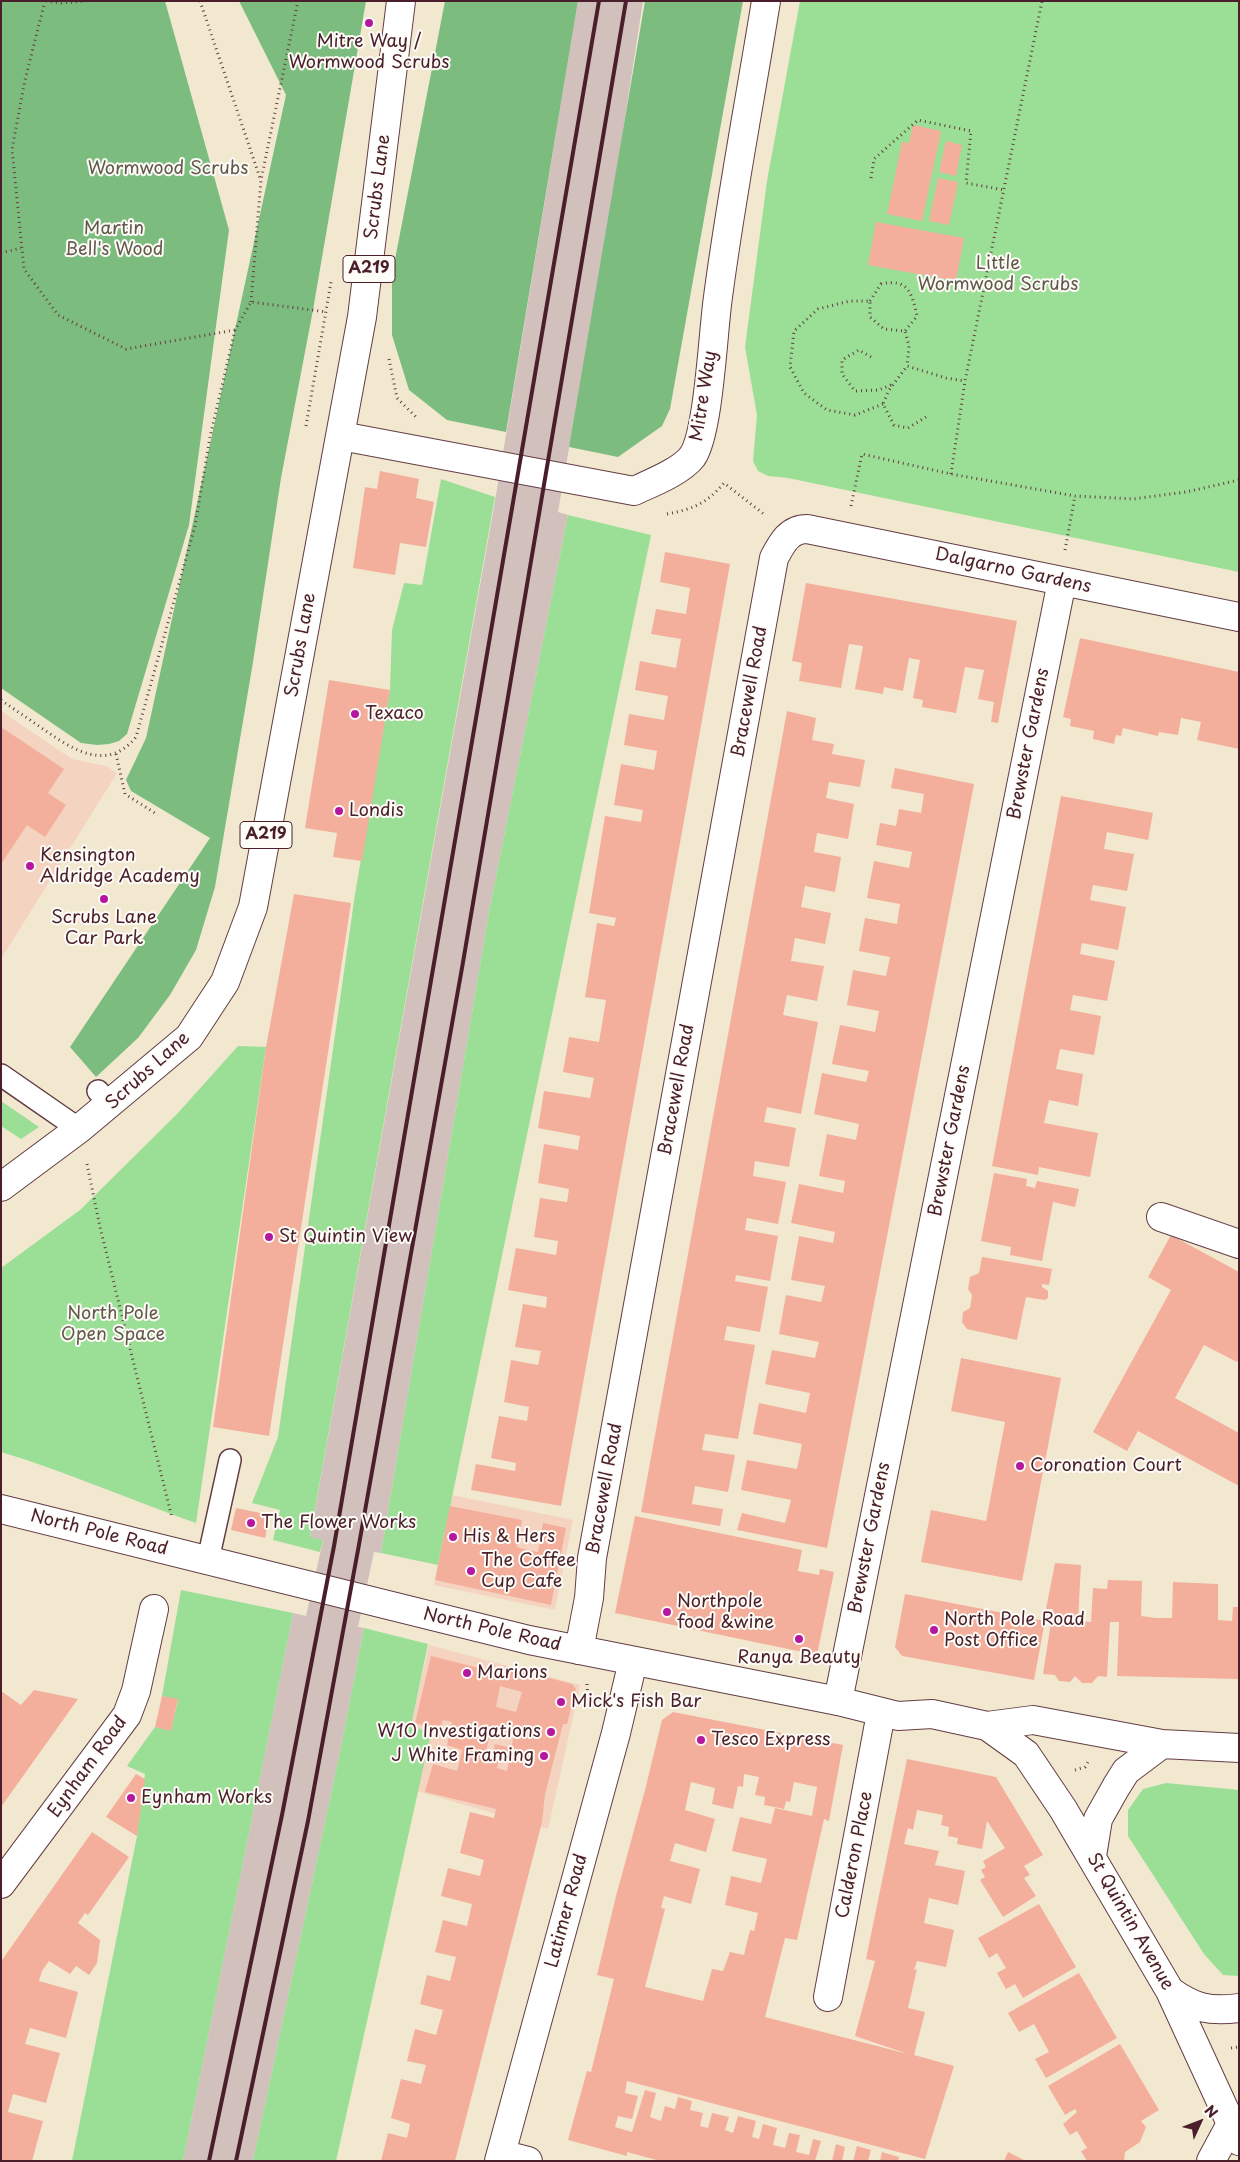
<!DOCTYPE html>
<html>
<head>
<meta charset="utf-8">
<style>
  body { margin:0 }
  #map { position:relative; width:1240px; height:2162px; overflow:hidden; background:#f2e8d0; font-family:"Playpen Sans",sans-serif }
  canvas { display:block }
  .frame { position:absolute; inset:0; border:2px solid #4a1f2b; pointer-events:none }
  .north { position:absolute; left:1175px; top:2097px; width:50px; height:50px; -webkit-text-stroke:4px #fdfcf7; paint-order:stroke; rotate:47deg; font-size:14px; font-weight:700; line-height:20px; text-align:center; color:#4a1f2b }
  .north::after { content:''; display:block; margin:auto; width:18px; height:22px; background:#4a1f2b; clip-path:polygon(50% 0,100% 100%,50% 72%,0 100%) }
</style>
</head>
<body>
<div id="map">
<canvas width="1240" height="2162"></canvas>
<div class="frame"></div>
<div class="north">N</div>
</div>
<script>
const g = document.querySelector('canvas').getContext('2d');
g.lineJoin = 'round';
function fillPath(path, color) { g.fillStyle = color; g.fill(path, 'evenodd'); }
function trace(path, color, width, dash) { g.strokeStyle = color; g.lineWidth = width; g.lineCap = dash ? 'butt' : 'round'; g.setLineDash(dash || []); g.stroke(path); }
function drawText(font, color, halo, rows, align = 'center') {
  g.font = font + ' "Playpen Sans",sans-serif'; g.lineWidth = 4; g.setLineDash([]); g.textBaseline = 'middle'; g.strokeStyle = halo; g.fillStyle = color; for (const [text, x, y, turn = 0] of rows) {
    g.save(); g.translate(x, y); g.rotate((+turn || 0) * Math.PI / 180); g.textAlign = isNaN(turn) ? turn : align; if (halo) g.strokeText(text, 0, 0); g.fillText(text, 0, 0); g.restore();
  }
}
const built = new Path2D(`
  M1 711 72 759 106 766 117 773 1 959Z
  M452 1495 573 1520 555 1610 434 1585Z
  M429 1645 580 1685 548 1829 417 1791 431 1733 411 1726Z`);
const industrial = new Path2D(`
  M578 1H643L617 170 558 512 568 515 489 912 381 1553 374 1552 358 1627 364 1628 340 1752 253 2161H183L293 1613 306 1616 323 1541 310 1538 494 507Z`);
const green = new Path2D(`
  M800 1H1239V572L788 478 768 476 758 471 753 461 757 415 745 347 767 181Z
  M441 479 495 497 310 1537 323 1540 320 1552 273 1540 280 1510 252 1503 278 1437 355 894 390 690 392 630 404 583 422 585Z
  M568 515 651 535 438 1565 381 1553 489 912Z
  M238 1046 266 1047 196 1523C131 1500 67 1472 1 1452V1268L80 1210 177 1114Z
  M1 1101 39 1127 21 1139 1 1126Z
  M181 1590 293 1613 183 2161H72L137 1836 145 1774 127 1766 155 1727 171 1730 178 1700 162 1696Z
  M364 1628 428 1644 411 1726 431 1733 336 2161H253L340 1752Z
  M1166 1783 1239 1790V1976L1223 1975 1204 1954 1128 1836V1810L1143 1789Z`);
const forest = new Path2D(`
  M1 1H165L229 230 189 525 127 734 119 741 109 744 97 745 81 743 1 688Z
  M239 1H366L313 310 281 478 253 662 215 887 196 950 170 995 138 1038 96 1077 70 1047 210 838 131 791 126 780 146 738 286 95Z
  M445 1H578L506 432 447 420 409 390 392 335V275Z
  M645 1H743L670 409 662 426 618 457 569 447Z`);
const building = new Path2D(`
  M913 125 941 131 922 221 887 214 902 142 909 143Z
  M946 141 962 145 956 176 939 172Z
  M938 178 958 182 949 225 929 221Z
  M876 222 964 238 956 281 868 265Z
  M380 471 419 479 416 498 434 502 426 547 400 543 395 575 353 568 365 487 377 489Z
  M665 552 730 564 561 1506 471 1490 476 1464 515 1471 516 1463 491 1458 499 1416 527 1421 529 1407 504 1402 511 1360 538 1365 541 1351 515 1347 523 1304 546 1308 547 1297 508 1290 516 1248 556 1255 558 1241 534 1237 540 1198 567 1202 569 1189 538 1183 544 1144 578 1150 580 1136 538 1128 544 1091 590 1098 594 1078 563 1072 569 1037 599 1042 606 1000 585 997 597 923 614 926 616 918 589 913 605 816 641 822 643 810 614 805 621 764 654 770 657 751 624 745 629 714 664 720 668 696 635 690 640 661 676 668 681 639 651 634 656 609 686 614 690 588 660 582Z
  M806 583 1017 621 998 723 991 722 994 702 978 699 984 670 965 667 956 713 922 707 923 700 913 698 920 660 909 658 903 691 884 687 883 694 855 689 863 646 849 644 841 688 799 681 802 663 792 661Z
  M1080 638 1239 672V749L1197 740 1201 722 1181 718 1178 735 1159 732 1158 736 1123 728 1121 736 1116 735 1114 744 1093 739 1094 731 1070 726 1071 719 1063 717Z
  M329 680 390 690 362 861 333 857 337 833 305 828Z
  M787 711 816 718 812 740 834 744 832 754 865 760 860 787 829 782 826 798 854 804 848 839 817 833 814 852 841 857 835 892 805 886 801 907 831 913 825 944 795 938 791 961 824 966 817 1001 787 995 783 1015 818 1022 801 1114 767 1107 764 1122 796 1128 789 1167 755 1161 753 1176 786 1182 778 1224 747 1218 745 1230 778 1236 770 1281 736 1275 735 1281 768 1287 760 1332 727 1326 724 1340 755 1345 738 1439 705 1434 702 1450 735 1455 728 1492 695 1486 692 1504 723 1509 720 1526 641 1512Z
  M1 727 64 769 48 793 66 805 45 837 27 825 1 864Z
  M895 768 974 784 827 1548 737 1530 742 1513 785 1523 791 1500 741 1490 747 1460 797 1469 802 1444 753 1434 759 1403 806 1413 810 1393 765 1384 772 1350 815 1358 819 1342 779 1334 786 1295 821 1302 825 1286 791 1280 799 1236 833 1243 835 1232 791 1223 799 1184 843 1193 845 1181 819 1176 827 1134 856 1140 859 1124 814 1114 822 1073 866 1082 869 1071 832 1064 840 1025 875 1032 879 1011 847 1005 853 970 886 976 890 957 859 951 865 918 897 924 900 904 867 898 874 861 909 868 912 852 876 845 880 823 896 826 899 809 921 813 924 794 891 788Z
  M1061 796 1153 813 1148 840 1107 832 1104 849 1134 854 1127 891 1093 885 1090 900 1126 907 1118 950 1082 943 1080 954 1115 961 1107 1001 1073 995 1070 1010 1101 1016 1094 1055 1060 1049 1056 1069 1083 1074 1078 1106 1049 1100 1044 1123 1098 1133 1090 1177 1039 1167 1038 1175 992 1166Z
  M294 894 351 903 269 1436 213 1427 266 1047Z
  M994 1173 1027 1179 1026 1186 1035 1188 1037 1181 1079 1189 1075 1207 1053 1202 1042 1261 1010 1255 1011 1247 981 1241Z
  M1171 1235 1239 1272V1359L1237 1362 1204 1345 1175 1398 1239 1433V1486L1138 1431 1127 1451 1093 1432 1171 1290 1148 1277Z
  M982 1257 1052 1269 1049 1285 1042 1284V1287L1048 1291V1298L1045 1300 1026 1297 1017 1340 967 1329 962 1322 963 1312 970 1308 972 1295 968 1289 970 1277 979 1273Z
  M961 1358 1061 1378 1022 1581 921 1562 931 1510 986 1521 1005 1422 951 1411Z
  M450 1506 522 1520 517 1547 527 1550 538 1552 543 1523 566 1528 551 1605 435 1580Z
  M236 1508 270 1515 265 1538 231 1530Z
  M635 1516 802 1550 798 1571 819 1575 820 1569 834 1572 817 1655 615 1613Z
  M1055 1563 1081 1565 1078 1621 1091 1622 1093 1588 1107 1589 1108 1580 1142 1581 1141 1616 1156 1618H1172L1173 1582 1218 1584V1620L1232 1621 1233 1607H1239V1679L1117 1676 1119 1622H1110L1107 1677 1098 1676 1092 1683H1082L1075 1676 1070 1682 1059 1681 1055 1675 1043 1674 1053 1609H1046Z
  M905 1594 1045 1621 1034 1680 902 1656 895 1647Z
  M431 1656 503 1674 505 1666 572 1684 576 1689 567 1724H563L545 1794 542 1822 455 2161H381L388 2133 407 2138 410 2124 391 2118 401 2079 421 2084 426 2065 407 2061 415 2029 436 2035 443 2010 420 2004 427 1975 450 1981 456 1957 435 1952 443 1920 467 1926 472 1904 441 1896 448 1868 480 1876 484 1860 460 1853 470 1812 494 1818 496 1809 425 1792 433 1764 457 1771 462 1750 447 1745 452 1722 443 1720 440 1729 415 1723ZM500 1686 522 1692 516 1712 496 1707ZM491 1730 514 1736 511 1748 495 1744 491 1758 485 1756ZM499 1760 509 1762 507 1771 497 1768Z
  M34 1690 78 1699 1 1807V1691L21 1705Z
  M162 1696 178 1699 171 1731 155 1727Z
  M673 1712 843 1745 829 1821 824 1819 797 1940 785 1938 765 2017 908 2054 855 2036 875 1961 866 1959 907 1759 996 1777 1043 1855 1024 1866 1030 1875 1024 1878 1036 1896 1003 1917 980 1880 985 1877 981 1870 986 1867 983 1861 1005 1848 987 1821 982 1849 957 1844 958 1838 948 1836 949 1827 941 1825 943 1815 917 1810 913 1830 908 1828 904 1844 939 1851 935 1865 965 1871 958 1905 929 1898 924 1923 954 1930 946 1967 917 1961 914 1970 917 1969 908 2008 925 2012 914 2055 954 2066 925 2159 627 2081 625 2093 638 2096 632 2119 618 2116 615 2127 632 2132 645 2090 656 2093 650 2117 661 2121 665 2106 675 2109 678 2097 692 2101 690 2110 703 2113 700 2126 708 2128 712 2113 729 2117 725 2130 733 2133 738 2116 756 2121 752 2137 759 2139 763 2124 777 2128 773 2145 785 2148 789 2133 800 2135 796 2152 809 2155 813 2139 821 2141 815 2161H660L627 2152V2156L568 2140 587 2071 591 2072 614 1979 597 1975 616 1896 645 1790 662 1720ZM744 1774 759 1777 755 1795 765 1797 764 1805 784 1809 786 1801 790 1802 794 1782 817 1787 812 1816 775 1808 771 1824 740 1817 732 1851 767 1859 761 1883 731 1876 725 1905 758 1913 754 1931 750 1930 744 1955 730 1952 723 1971 712 1969 703 2001 645 1987 665 1909 661 1908 664 1896 691 1904 700 1869 670 1861 675 1843 706 1852 715 1819 685 1810 691 1782 715 1788 712 1804 733 1809 738 1786 743 1787Z
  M136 1774 145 1779 137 1836 106 1817Z
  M92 1832 129 1857 88 1915 85 1913 78 1923 100 1940 97 1963 89 1975 76 1966 70 1974 49 1961 42 1971 39 1981 78 1992 66 2038 30 2028 25 2044 60 2053 46 2103 13 2094 8 2112 43 2121 32 2161H1L2 1960Z
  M1039 1904 1076 1967 1023 1998 1015 1984 1006 1989 997 1973 1006 1968 997 1953 989 1958 978 1938Z
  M1079 1973 1117 2038 1046 2078 1035 2059 1049 2052 1034 2024 1019 2032 1008 2013Z
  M1120 2044 1159 2110 1141 2121 1146 2127 1140 2142 1125 2152 1124 2161H1087L1081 2151 1087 2148 1077 2131 1070 2135 1063 2124 1077 2112 1075 2109 1065 2115 1048 2086Z
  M836 2144 845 2147 842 2161H832Z
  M857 2146 871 2150 868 2161H853Z
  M882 2152 899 2157 898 2161H880Z
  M1008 2152 1026 2161H1004Z`);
const path = new Path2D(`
  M45 1 25 80 12 149 24 269 58 315 126 349 235 330
  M46 1 61 3 86 1
  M200 1 260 178
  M871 178 874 159 918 120 971 131 966 183 1004 190
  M1 253 21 248
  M870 301 881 284C908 278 912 293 917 316L905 331
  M251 302 261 180 298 1
  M871 357 859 350 842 360V374L855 391 879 390 893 384
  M389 359 397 398 416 417
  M883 404 855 415 827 410 804 393 790 367 794 331 818 309 850 301H870V317L884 329 905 331 909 346 907 366
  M926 417 908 428 894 425 883 404 889 390 907 366 946 378 965 381
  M306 426 331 282
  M951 474 965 381 1042 1
  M851 506 862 454 951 474 1075 496 1133 499 1186 492 1239 480
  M667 514C693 509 706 504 724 483L765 515
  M1065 550 1075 496
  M1 700C15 710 29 719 43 729 72 749 107 773 136 737L195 526 210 437 235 330 251 302 327 312
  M116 754 125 794 158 815
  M87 1164 100 1227 172 1518
  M587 1684 588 1701 589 1702
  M1075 1770 1085 1767 1088 1762
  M1231 2048 1239 2047`);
const service = new Path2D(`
  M1 1075 79 1129
  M98 1091 110 1105
  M208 1560 230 1460`);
const minor = new Path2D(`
  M341 436 634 491C651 483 680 472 692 457 709 434 713 330 718 297 731 198 750 100 766 1
  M1161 1217 1239 1244
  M579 1650 589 1598 592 1558 774 558C782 543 789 529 807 529L1239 617
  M838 1701 1062 581
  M1 1884 127 1715 136 1691 154 1609
  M828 1997 881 1713
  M501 2154 528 2161
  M499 2161 616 1733 633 1661
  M1211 2161 1231 2124`);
const secondary = new Path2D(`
  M1 1509 529 1640 838 1701 898 1716 932 1714 987 1726 1033 1720 1162 1744 1239 1748
  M987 1726 1026 1754 1063 1809 1170 1991 1239 2141
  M1092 1856 1098 1819 1116 1787 1126 1771 1162 1744
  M1170 1991C1194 2008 1209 2012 1239 2008`);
const primary = new Path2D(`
  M1 1187 79 1129 189 1037 225 982 253 907 362 317 401 1`);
const rail = new Path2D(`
  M209 2161 282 1815 334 1546 599 1
  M236 2161 308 1821 358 1550 462 968 626 1`);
const markers = [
  [369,23,5,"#b5179e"],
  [355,714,5,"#b5179e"],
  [339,811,5,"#b5179e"],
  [30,866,5,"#b5179e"],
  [104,899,5,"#b5179e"],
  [269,1237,5,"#b5179e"],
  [1020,1466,5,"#b5179e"],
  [251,1523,5,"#b5179e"],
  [453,1537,5,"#b5179e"],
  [471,1571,5,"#b5179e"],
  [667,1612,5,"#b5179e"],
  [934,1630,5,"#b5179e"],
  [799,1639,5,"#b5179e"],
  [467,1673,5,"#b5179e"],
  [561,1702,5,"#b5179e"],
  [551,1732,5,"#b5179e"],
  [701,1740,5,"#b5179e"],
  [544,1756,5,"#b5179e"],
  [131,1798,5,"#b5179e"]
];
const shields = [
  [369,269,52],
  [266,835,52]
];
const shieldNames = [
  ["A219",369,269],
  ["A219",266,835]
];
const poiNames = [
  ["Mitre Way /",369,42,"center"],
  ["Wormwood Scrubs",369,63,"center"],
  ["Texaco",365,714],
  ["Londis",349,811],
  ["Kensington",40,856],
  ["Aldridge Academy",40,877],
  ["Scrubs Lane",104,918,"center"],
  ["Car Park",104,939,"center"],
  ["St Quintin View",279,1237],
  ["Coronation Court",1030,1466],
  ["The Flower Works",261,1523],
  ["His & Hers",463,1537],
  ["The Coffee",481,1561],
  ["Cup Cafe",481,1582],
  ["Northpole",677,1602],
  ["food &wine",677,1623],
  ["North Pole Road",944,1620],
  ["Post Office",944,1641],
  ["Ranya Beauty",799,1658,"center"],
  ["Marions",477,1673],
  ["Mick's Fish Bar",571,1702],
  ["W10 Investigations",541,1732,"right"],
  ["Tesco Express",711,1740],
  ["J White Framing",534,1756,"right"],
  ["Eynham Works",141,1798]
];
const parkNames = [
  ["Wormwood Scrubs",168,169],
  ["Martin",114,229],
  ["Bell's Wood",114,250],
  ["Little",998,264],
  ["Wormwood Scrubs",998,285],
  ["North Pole",113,1314],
  ["Open Space",113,1335]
];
const streetNames = [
  ["Scrubs Lane",378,187,-83],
  ["Mitre Way",704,396,-81],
  ["Dalgarno Gardens",1013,571,12],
  ["Scrubs Lane",301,645,-80],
  ["Bracewell Road",750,692,-80],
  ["Brewster Gardens",1029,744,-79],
  ["Scrubs Lane",148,1071,-42],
  ["Bracewell Road",677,1090,-80],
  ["Brewster Gardens",950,1141,-79],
  ["Bracewell Road",605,1489,-80],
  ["North Pole Road",99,1533,14],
  ["Brewster Gardens",870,1538,-79],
  ["North Pole Road",492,1630,13],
  ["Eynham Road",88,1767,-54],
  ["Calderon Place",855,1855,-79],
  ["Latimer Road",567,1911,-75],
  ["St Quintin Avenue",1130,1922,60]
];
fillPath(built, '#f5d3c1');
fillPath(industrial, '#d1c0bc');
fillPath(green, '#9bde96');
fillPath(forest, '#7cbd7f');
fillPath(building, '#f3af9c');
trace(service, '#633d44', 24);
trace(minor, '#633d44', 30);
trace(secondary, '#633d44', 30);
trace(primary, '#633d44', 30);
trace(path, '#633d44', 3, [1, 4]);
trace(service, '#fff', 21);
trace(minor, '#fff', 28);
trace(secondary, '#fff', 28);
trace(primary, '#fff', 28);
trace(rail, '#4a1f2b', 4);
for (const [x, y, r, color] of markers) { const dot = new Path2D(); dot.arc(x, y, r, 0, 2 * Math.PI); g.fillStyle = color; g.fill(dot); trace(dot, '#fdfcf7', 2); }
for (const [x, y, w] of shields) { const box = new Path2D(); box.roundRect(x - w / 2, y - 13.5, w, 27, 4); g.fillStyle = '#fdfcf7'; g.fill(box); trace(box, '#4a1f2b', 1); }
drawText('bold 16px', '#4a1f2b', null, shieldNames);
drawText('18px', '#4a1f2b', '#fdfcf7', poiNames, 'left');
drawText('18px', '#62584b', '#fdfcf7', parkNames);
drawText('18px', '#4a1f2b', '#fdfcf7', streetNames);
</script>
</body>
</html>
